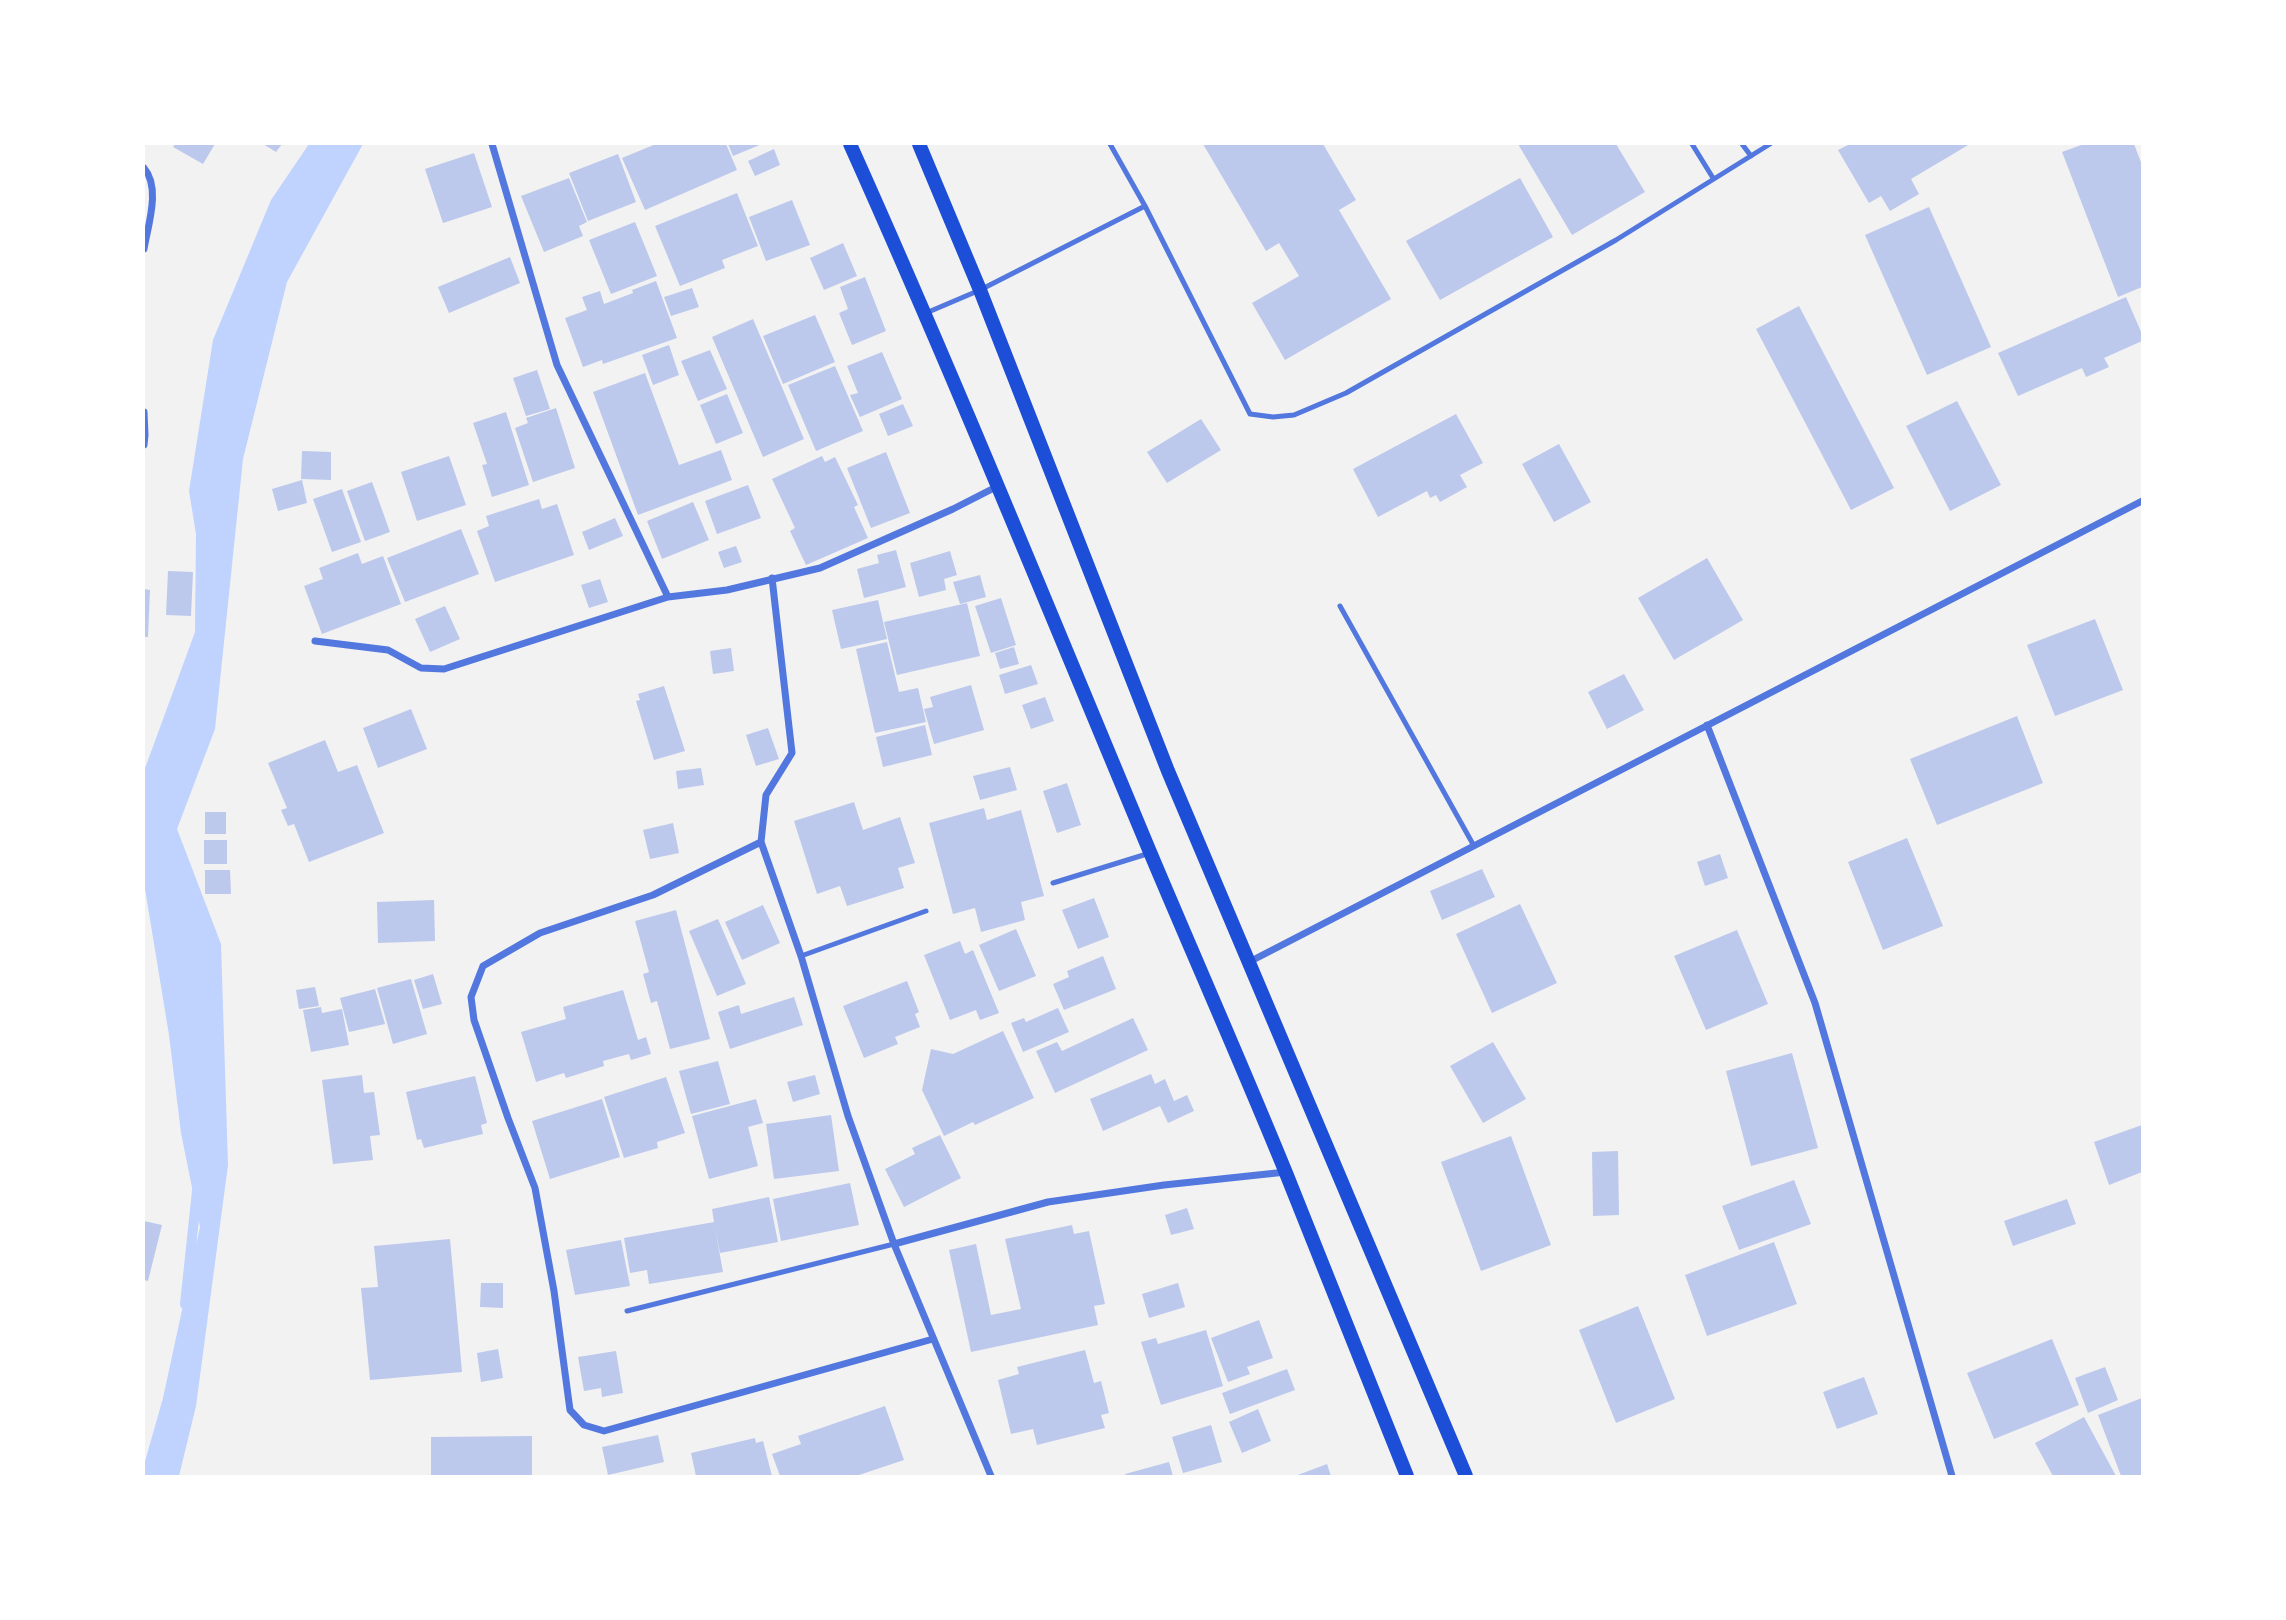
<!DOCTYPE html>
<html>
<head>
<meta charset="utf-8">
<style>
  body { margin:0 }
  #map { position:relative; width:2286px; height:1620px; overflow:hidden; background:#f2f2f2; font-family:Roboto,sans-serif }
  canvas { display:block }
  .frame { position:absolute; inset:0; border:145px solid #fff; pointer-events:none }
</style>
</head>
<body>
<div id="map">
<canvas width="2286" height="1620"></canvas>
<div class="frame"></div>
</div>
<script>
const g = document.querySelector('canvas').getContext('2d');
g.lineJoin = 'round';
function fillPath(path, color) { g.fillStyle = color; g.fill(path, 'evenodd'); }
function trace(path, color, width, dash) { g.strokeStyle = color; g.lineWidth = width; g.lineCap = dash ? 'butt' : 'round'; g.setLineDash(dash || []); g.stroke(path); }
const water = new Path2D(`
  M309 144H363L287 282 243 459 215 729 177 829 221 944 228 1165 196 1406 179 1476H144V1465L163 1398 200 1227 181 1133 169 1035 144 883V771L195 632 196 534 189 491 213 340 271 200Z`);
const stream = new Path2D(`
  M185 1304 197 1191`);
const building = new Path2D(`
  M175 144H215L203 164 173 147Z
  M263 144H282L276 152Z
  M656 144H726L737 170 645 210 622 158Z
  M728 144H762L733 156Z
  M1203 144H1323L1356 200 1339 210 1391 299 1285 360 1252 303 1299 276 1279 243 1266 251Z
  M1518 144H1616L1645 192 1572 235Z
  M1850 144H1970L1911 179 1919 194 1890 211 1881 196 1869 203 1838 150Z
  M2084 144H2134L2142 165V287L2118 297 2062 152Z
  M774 149 780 165 755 176 748 161Z
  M474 153 492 207 443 223 425 169Z
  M618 154 636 202 588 221 569 173Z
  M569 178 587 222 579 226 583 236 544 252 521 196Z
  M1520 178 1553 237 1440 300 1406 241Z
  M737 193 758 246 722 260 725 268 680 286 655 226Z
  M792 200 810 245 766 261 749 217Z
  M1929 207 1991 347 1927 375 1865 235Z
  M635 222 657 276 611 294 589 240Z
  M843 243 857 276 824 290 810 258Z
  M510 257 520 283 449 313 438 287Z
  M865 277 886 331 852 345 839 313 848 309 840 287Z
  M656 281 677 338 603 364 602 360 583 367 565 318 587 310 582 297 600 291 604 304 633 293 632 290Z
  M692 288 699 307 671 316 664 297Z
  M2126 297 2142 334V341L2104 358 2109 367 2086 377 2082 368 2018 396 1998 353Z
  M1799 306 1894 488 1851 510 1756 329Z
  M815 315 835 362 783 384 763 336Z
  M753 319 804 439 763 457 712 337Z
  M669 345 679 375 653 385 642 355Z
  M710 350 727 389 698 401 681 361Z
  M882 352 902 399 860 417 850 395 858 393 847 366Z
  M835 366 863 431 816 451 788 385Z
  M537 370 550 409 526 416 513 378Z
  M645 373 679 465 721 450 732 480 638 515 593 392Z
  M727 394 743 433 716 444 700 405Z
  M1957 401 2001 485 1950 511 1906 426Z
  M903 404 913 426 888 436 879 414Z
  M556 408 575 468 533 482 515 428 528 423 526 418Z
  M506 412 529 485 492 497 482 465 487 464 473 423Z
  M1456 414 1483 463 1460 475 1467 487 1440 502 1436 495 1430 498 1427 491 1378 517 1353 469Z
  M1201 419 1221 450 1167 483 1147 452Z
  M1559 444 1591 502 1554 522 1522 464Z
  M302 451 331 452V480L301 479Z
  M886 452 910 513 871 528 847 468Z
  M449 456 466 505 417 521 401 472Z
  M822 456 825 462 835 457 858 505 854 507 868 538 806 565 790 531 795 528 772 479Z
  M302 480 307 503 278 511 272 489Z
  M372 482 390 532 365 541 347 491Z
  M748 485 761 518 717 534 705 501Z
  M342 489 361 542 332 552 313 499Z
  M539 499 542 509 557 504 574 555 495 582 477 531 489 526 486 516Z
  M693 502 709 540 662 559 647 521Z
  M615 518 623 536 589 550 582 532Z
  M461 529 479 574 405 602 387 558Z
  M736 546 742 562 724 568 718 552Z
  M896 550 906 587 864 598 857 569 879 563 877 555Z
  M950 551 957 575 944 579 946 590 919 597 910 563Z
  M358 553 362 564 383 556 401 604 322 634 304 586 323 579 319 568Z
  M1707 558 1743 620 1674 660 1638 598Z
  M168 571 193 572 191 616 166 615Z
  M980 575 986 597 960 604 953 582Z
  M600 579 608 602 589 608 581 585Z
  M144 589 150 590 148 637H144Z
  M1001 598 1016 645 991 653 975 606Z
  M878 600 887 639 841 649 832 610Z
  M967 603 980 656 897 675 884 622Z
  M445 606 460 639 430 652 415 619Z
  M2095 619 2123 690 2055 716 2027 645Z
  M887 642 899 692 918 688 926 722 875 733 856 649Z
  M1014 647 1019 664 1000 669 995 653Z
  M731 648 734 671 713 674 710 651Z
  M1031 665 1038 684 1005 694 999 675Z
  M1624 674 1644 710 1607 729 1588 692Z
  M971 685 984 730 934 744 924 709 933 707 930 697Z
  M664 686 685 751 654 760 636 701 640 700 638 694Z
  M1045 697 1054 721 1031 729 1022 705Z
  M411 709 427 749 378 768 363 728Z
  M2017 716 2043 783 1937 825 1910 759Z
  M925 725 932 755 883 767 876 737Z
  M768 728 779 759 756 766 746 735Z
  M325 740 338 772 357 765 384 833 309 862 294 824 288 826 281 810 287 808 268 763Z
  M1010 767 1017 790 980 800 973 776Z
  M701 768 704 785 678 789 676 771Z
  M1067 783 1081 825 1057 833 1043 791Z
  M854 802 863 830 900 817 915 863 898 868 904 888 847 906 840 886 817 894 794 821Z
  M984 808 987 820 1021 810 1044 896 1021 902 1025 920 981 932 975 908 953 914 929 823Z
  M205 812H226V834H205Z
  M673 823 679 853 650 859 643 830Z
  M1907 838 1943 926 1883 950 1848 862Z
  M204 840H227V864H204Z
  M1720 854 1728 878 1705 886 1697 862Z
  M1482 869 1495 897 1442 920 1430 891Z
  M205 870H230L231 894H205Z
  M1094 898 1109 937 1078 949 1062 910Z
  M434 900 435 941 378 943 377 902Z
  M1520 904 1557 983 1492 1013 1456 934Z
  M763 905 780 943 742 960 725 922Z
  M676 910 710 1039 670 1049 657 1001 651 1003 643 974 649 972 635 921Z
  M718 919 746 984 717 996 689 931Z
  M1016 929 1036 976 999 991 979 945Z
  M1737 930 1768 1004 1706 1030 1674 956Z
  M960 941 965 954 973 950 999 1013 980 1020 976 1010 950 1020 924 955Z
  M1103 956 1116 989 1064 1010 1053 984 1069 977 1067 971Z
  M433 974 442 1004 423 1009 414 980Z
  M411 979 427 1034 393 1044 377 988Z
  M907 981 919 1012 915 1014 920 1027 895 1037 898 1044 864 1058 843 1006Z
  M315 987 319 1006 299 1009 296 990Z
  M375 989 385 1024 349 1032 340 998Z
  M623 990 638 1040 646 1037 651 1054 631 1060 629 1054 603 1061 604 1066 566 1078 564 1073 536 1082 521 1032 566 1019 563 1007Z
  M794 997 803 1025 730 1049 718 1012 739 1005 741 1014Z
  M321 1007 322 1013 342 1009 349 1045 311 1052 303 1010Z
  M1058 1008 1069 1032 1023 1052 1011 1023 1024 1018 1026 1022Z
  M1133 1018 1148 1050 1055 1093 1036 1051 1057 1042 1062 1051Z
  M1003 1031 1034 1098 975 1125 973 1122 944 1136 922 1090 931 1049 953 1054Z
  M1493 1042 1526 1099 1483 1123 1450 1066Z
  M1792 1053 1818 1148 1751 1166 1726 1071Z
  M718 1061 730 1104 691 1114 679 1071Z
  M1151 1074 1155 1084 1165 1079 1174 1101 1187 1095 1194 1111 1168 1123 1160 1106 1103 1131 1090 1099Z
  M362 1075 364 1093 374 1092 380 1135 370 1136 373 1160 333 1164 322 1080Z
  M815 1075 820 1094 793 1102 787 1082Z
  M475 1076 487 1123 481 1125 483 1134 424 1148 421 1139 417 1140 406 1092Z
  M666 1077 685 1133 657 1142 658 1148 624 1158 604 1097Z
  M602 1099 620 1157 550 1179 532 1121Z
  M756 1099 763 1123 748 1127 758 1166 709 1179 692 1116Z
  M831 1115 839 1171 774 1179 766 1124Z
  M2142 1125V1172L2109 1185 2094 1142Z
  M940 1135 961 1178 904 1207 885 1169 915 1154 912 1148Z
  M1511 1136 1551 1245 1481 1271 1441 1162Z
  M1618 1151 1619 1215 1593 1216 1592 1152Z
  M1794 1180 1811 1224 1739 1250 1722 1206Z
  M850 1183 859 1225 781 1241 773 1199Z
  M769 1197 778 1242 720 1253 715 1228 723 1272 649 1284 647 1270 630 1273 624 1238 714 1222 712 1209Z
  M2067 1199 2076 1224 2013 1246 2004 1221Z
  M1187 1208 1194 1229 1171 1235 1165 1215Z
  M144 1221 162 1225 148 1281 144 1280Z
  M1072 1225 1074 1234 1089 1231 1105 1304 1094 1306 1098 1325 971 1352 949 1250 976 1244 991 1315 1021 1309 1005 1239Z
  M450 1239 462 1372 370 1380 361 1288 378 1287 374 1246Z
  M621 1240 630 1286 575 1295 566 1250Z
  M1774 1242 1797 1304 1707 1336 1685 1275Z
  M481 1283H503V1308L480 1307Z
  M1178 1283 1185 1307 1149 1318 1142 1294Z
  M1638 1306 1675 1399 1616 1423 1579 1330Z
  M1259 1320 1273 1358 1247 1367 1250 1374 1228 1382 1211 1338Z
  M1206 1330 1223 1386 1161 1405 1141 1342 1156 1338 1158 1344Z
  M2052 1339 2079 1405 1994 1439 1967 1373Z
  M498 1349 503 1378 481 1382 477 1353Z
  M1085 1350 1094 1383 1101 1381 1109 1413 1101 1415 1105 1428 1037 1445 1033 1429 1011 1434 998 1380 1019 1374 1017 1367Z
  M616 1351 623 1393 602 1397 601 1388 584 1391 578 1357Z
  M2105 1367 2118 1400 2088 1413 2075 1378Z
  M1287 1369 1295 1390 1230 1414 1222 1393Z
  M1864 1377 1878 1414 1837 1429 1823 1392Z
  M2142 1398V1476H2121L2098 1415Z
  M885 1406 904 1460 856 1476H780L772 1454 801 1444 798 1436Z
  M1258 1409 1271 1441 1242 1453 1229 1422Z
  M2084 1417 2116 1476H2053L2035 1443Z
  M1211 1425 1222 1462 1183 1473 1172 1437Z
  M658 1435 664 1462 608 1475 602 1447Z
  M532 1436V1476H431V1437Z
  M755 1438 756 1443 763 1441 772 1476H696L691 1453Z
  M1169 1462 1173 1476H1126L1125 1474Z
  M1327 1464 1331 1476H1295Z`);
const service = new Path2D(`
  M1110 144 1145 206 1250 414 1273 417 1294 415 1346 393 1616 240 1770 144
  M1692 144 1713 178
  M1742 144 1751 156
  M926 313 980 290 1145 206
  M1340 606 1474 846
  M1053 883 1150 853
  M801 956 926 911
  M627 1311 894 1244`);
const minor = new Path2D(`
  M492 144 557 365 668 597
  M144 168C161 188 148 225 144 249
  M144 412 145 435 144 445
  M772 578 792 753 766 795 761 842 801 956 848 1116 894 1244 991 1476
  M315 641 388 650 421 668 444 669 668 597 727 590 820 568 953 509 998 486
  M1707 725 1815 1003 1952 1476
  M761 842 653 895 540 933 483 966 471 997 474 1020 508 1118 535 1188 554 1291 570 1410 584 1425 604 1431 933 1339
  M1249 962 2142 501
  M894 1244 1048 1202 1164 1185 1286 1172`);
const secondary = new Path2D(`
  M850 144C955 378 1051 615 1150 852 1195 959 1242 1065 1286 1173 1327 1274 1367 1375 1407 1476
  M919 144 980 290 1168 771 1466 1476`);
fillPath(water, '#bfd3fe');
trace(stream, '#bfd3fe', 10);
fillPath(building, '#bdc9ec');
trace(service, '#5277de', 5);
trace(minor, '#5277de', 7);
trace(secondary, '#1d4ed8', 14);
</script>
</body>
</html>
